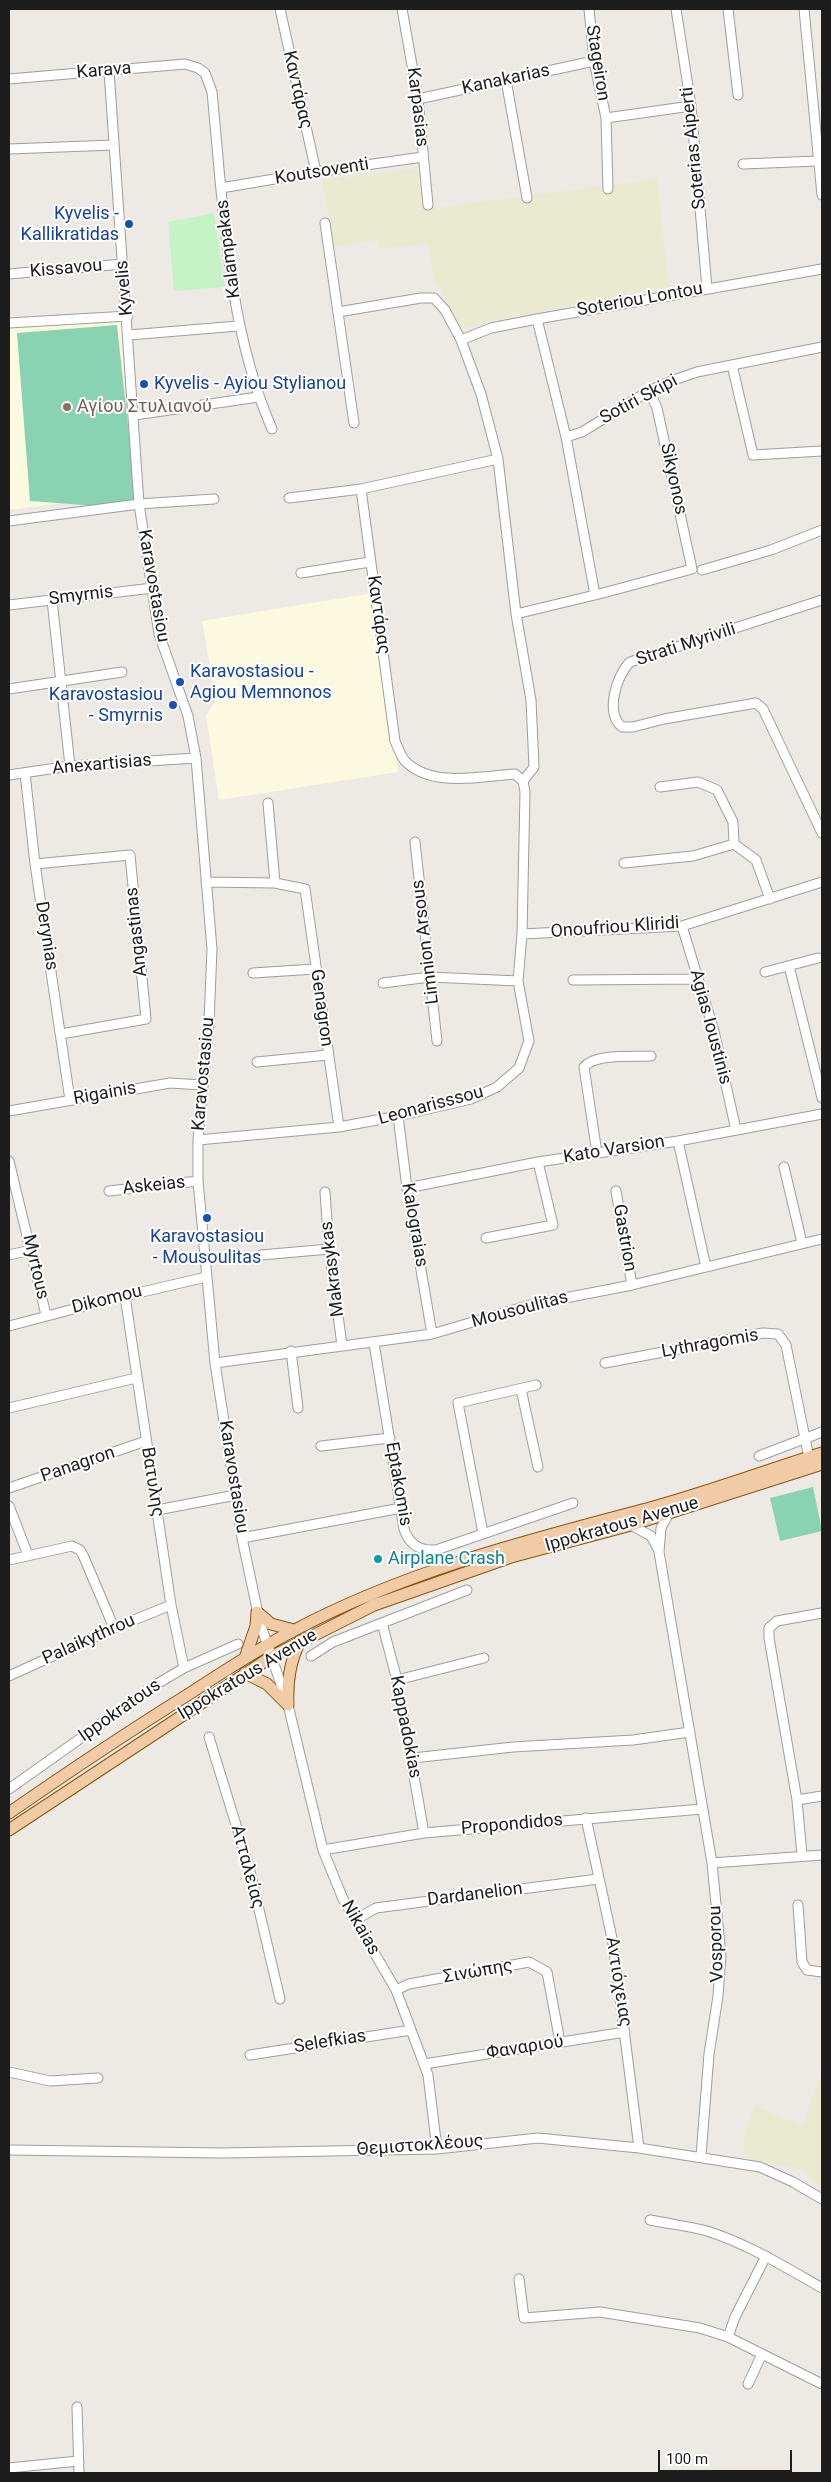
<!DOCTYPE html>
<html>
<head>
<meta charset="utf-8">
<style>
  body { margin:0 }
  #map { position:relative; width:831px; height:2482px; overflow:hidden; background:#ede9e4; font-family:Roboto,sans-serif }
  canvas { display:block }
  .frame { position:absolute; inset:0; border:10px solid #1d1d1d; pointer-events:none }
  .scale { position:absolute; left:658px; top:2450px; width:134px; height:22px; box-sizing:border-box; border:2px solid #1d1d1d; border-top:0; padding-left:6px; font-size:15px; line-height:18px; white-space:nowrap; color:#1d1d1d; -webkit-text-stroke:4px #fff; paint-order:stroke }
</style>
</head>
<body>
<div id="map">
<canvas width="831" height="2482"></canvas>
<div class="frame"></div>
<div class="scale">100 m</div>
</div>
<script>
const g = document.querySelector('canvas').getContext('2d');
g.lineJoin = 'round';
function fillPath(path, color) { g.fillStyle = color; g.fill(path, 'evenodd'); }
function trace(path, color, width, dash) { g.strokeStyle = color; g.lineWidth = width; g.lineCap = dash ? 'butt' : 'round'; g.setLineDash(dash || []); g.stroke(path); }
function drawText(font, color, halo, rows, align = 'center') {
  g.font = font + ' Roboto,sans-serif'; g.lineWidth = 4; g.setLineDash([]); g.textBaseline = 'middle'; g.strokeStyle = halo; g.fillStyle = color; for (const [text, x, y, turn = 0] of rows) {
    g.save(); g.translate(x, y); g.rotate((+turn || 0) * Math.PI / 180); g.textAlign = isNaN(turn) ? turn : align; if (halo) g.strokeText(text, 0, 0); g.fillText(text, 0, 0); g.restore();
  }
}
const education = new Path2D(`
  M121 311 129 495 9 510V319Z
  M373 593 398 772 219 800 206 715 216 700 202 621Z`);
const farmland = new Path2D(`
  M416 169 427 209 657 179 669 286 461 327 434 279 428 243 379 249 378 240 334 246 322 180Z
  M822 2070V2189L803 2170 744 2157V2136L755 2106 802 2126Z`);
const park = new Path2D(`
  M214 213 225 287 174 291 168 222Z`);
const pitch = new Path2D(`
  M117 325 137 509 30 501 17 333Z
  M813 1487 822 1531 780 1541 770 1498Z`);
const minor = new Path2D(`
  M280 9 316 172
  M402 9 418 99 428 205
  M589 9 594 61 606 118 608 189
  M676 9 691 106 707 288
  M728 9 738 95
  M804 9 822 195
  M109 71 139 504 159 634 188 716 196 758 212 949 209 1022 198 1140V1181L215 1363 242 1538 260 1623 288 1705 323 1850 343 1899 396 1990 428 2075 437 2149
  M9 79 185 64 198 68 205 73 212 92C223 203 227 326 272 429
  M506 80 527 198
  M418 99 594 61
  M606 118 691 106
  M9 149 114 145
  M743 164 818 161
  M221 188 316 172 423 157
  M325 223 354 423
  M9 274 123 264
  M338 312 421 298H434L445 310 461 340 481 394 498 459 516 614 531 700 534 767 523 781
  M537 319 566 437 595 595
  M9 323 128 316
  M129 335 238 326
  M461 340 491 328 537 319 822 269
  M732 365 753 455 822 451
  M135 415 258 397
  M566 437 582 432 649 391 671 381 697 372 822 347
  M289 498 361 489 498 459
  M9 521 139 504 214 499
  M702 570 771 550 822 530
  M301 573 370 562
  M52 600 70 766
  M822 600 630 662C616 676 605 713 622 727H633L664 719 756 703 763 709 822 833
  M9 605 153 588
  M516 614 603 593 692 569 657 408 649 391
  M9 689 122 672
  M25 773 35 864 70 1100
  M9 775 70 766 196 758
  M660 787 698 782 717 790 733 822 734 844
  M268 803 275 883
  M415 842 437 1041
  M624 863 693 856 734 844 756 860 770 899
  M35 864 130 855 146 1019 61 1034
  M206 882 275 883 305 889 339 1127
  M682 926 714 1031 736 1130
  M522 934 682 926 822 882
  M789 966 822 1098
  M765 972 818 958
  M253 973 315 969
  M573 980 697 979
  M383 983 430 977 518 981
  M257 1062 328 1055
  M9 1111 170 1083 202 1085
  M398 1116 407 1188 432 1334
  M198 1140 339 1127 398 1116 471 1099 497 1087 519 1068 529 1041 518 981 522 934 525 792 523 781 515 774C481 776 433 788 406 762 401 757 398 748 395 741L361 489
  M678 1141 706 1267
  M597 1153 584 1067C595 1053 634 1057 651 1056
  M9 1161 46 1315
  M784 1167 802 1243
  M407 1188 538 1162 678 1141 822 1114
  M109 1191 198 1181
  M616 1191 632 1285
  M325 1192 329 1249 342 1345
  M486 1238 553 1225 538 1162
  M9 1255 31 1250
  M261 1255 329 1249
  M125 1296 171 1605 184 1668
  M9 1326 104 1301 206 1277
  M374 1343 404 1529C409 1544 419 1551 436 1550L573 1503
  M291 1351 298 1408
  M215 1363 432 1334 534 1304 632 1285 822 1239
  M605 1363 763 1333 778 1334 786 1345 809 1458
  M521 1389 538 1467
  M9 1408 136 1378
  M321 1446 390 1438
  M759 1456 822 1432
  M9 1488 146 1441
  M9 1506 28 1555
  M157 1510 236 1495
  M669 1513 661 1528 659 1552 712 1863 721 1956 718 1996 709 2054 701 2156
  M631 1525 651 1536 659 1551
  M483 1533 458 1403 536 1385
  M242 1538 401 1508
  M9 1560 72 1546 80 1550 83 1555 114 1628
  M382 1623 397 1680 424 1833
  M311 1656 333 1642 467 1590
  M9 1676 114 1628 171 1605
  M397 1680 484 1658
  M209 1737 249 1867 280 1999
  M413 1758 513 1747 633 1740 690 1732
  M9 1789 157 1684 184 1668 238 1644
  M797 1800 822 1796
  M586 1818 613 1943 639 2148
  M323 1850 424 1833 702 1809
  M802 1855 797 1800 769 1638V1628L777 1621 822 1613
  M712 1863 822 1855
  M798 1905 802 1962 807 1970 822 1972
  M355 1920 376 1908 598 1879
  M396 1990 409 1984 529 1962 547 1972 560 2042
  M250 2055 411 2030
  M424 2064 625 2032
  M9 2072 50 2081 98 2078
  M9 2150 223 2153 437 2149 538 2138 639 2148 760 2167 793 2182 822 2199
  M650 2220C669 2224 689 2226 707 2231 748 2244 785 2267 822 2288
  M519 2279 524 2318 600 2312 700 2328 728 2337 822 2384
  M728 2337 735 2317 766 2256
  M748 2384 762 2354
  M77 2407 79 2473
  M9 2468 78 2461`);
const major = new Path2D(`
  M257 1612 271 1624 294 1630
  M245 1658 256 1626 257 1612
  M245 1673 267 1684 288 1705
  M288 1705C287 1681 290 1662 300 1641
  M9 1813C68 1772 128 1732 189 1694 223 1672 257 1649 293 1631 405 1571 529 1540 650 1508 708 1492 765 1471 822 1453
  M9 1830 271 1657 374 1605 511 1557 631 1525 822 1464`);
const markers = [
  [129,224,5,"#1a4fb4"],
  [144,384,5,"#1a4fb4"],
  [67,407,5,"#8d6e63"],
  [180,682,5,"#1a4fb4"],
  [173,705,5,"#1a4fb4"],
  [207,1218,5,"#1a4fb4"],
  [378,1559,5,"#0f9aa8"]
];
const streetNames = [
  ["Stageiron",597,63,81],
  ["Karava",104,71,-5],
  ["Kanakarias",506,80,-12],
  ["Καντάρας",297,90,77],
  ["Karpasias",417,107,83],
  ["Soterias Aiperti",694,148,-96],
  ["Koutsoventi",322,172,-9],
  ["Kalampakas",229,249,-97],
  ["Kissavou",66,269,-5],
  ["Kyvelis",125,288,-95],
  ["Soteriou Lontou",640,300,-10],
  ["Sotiri Skipi",639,400,-28],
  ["Sikyonos",673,479,78],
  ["Karavostasiou",153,586,80],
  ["Smyrnis",81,596,-7],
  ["Καντάρας",378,615,82],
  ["Strati Myrivili",686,645,-18],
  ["Anexartisias",102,765,-5],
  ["Onoufriou Kliridi",615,928,-4],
  ["Angastinas",137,932,-96],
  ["Derynias",46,936,81],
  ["Limnion Arsous",426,942,-97],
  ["Genagron",321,1008,82],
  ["Agias Ioustinis",710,1027,75],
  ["Karavostasiou",204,1074,-85],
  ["Rigainis",105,1094,-10],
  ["Leonarisssou",431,1106,-15],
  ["Kato Varsion",614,1150,-9],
  ["Askeias",154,1186,-6],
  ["Kalograias",414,1225,80],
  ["Gastrion",624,1238,80],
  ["Myrtous",35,1267,77],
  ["Makrasykas",333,1269,-97],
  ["Dikomou",107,1300,-14],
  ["Mousoulitas",520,1310,-15],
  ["Lythragomis",710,1344,-10],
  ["Panagron",78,1465,-19],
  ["Karavostasiou",233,1477,81],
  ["Βατυλης",152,1482,81],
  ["Eptakomis",398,1484,80],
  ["Ippokratous Avenue",622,1525,-16],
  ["Palaikythrou",89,1640,-24],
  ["Ippokratous Avenue",248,1675,-31],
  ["Ippokratous",120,1711,-35],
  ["Kappadokias",405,1727,79],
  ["Propondidos",512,1825,-5],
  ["Ατταλείας",247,1867,75],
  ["Dardanelion",475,1895,-7],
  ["Nikaias",360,1928,60],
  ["Vosporou",717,1944,-92],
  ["Σινώπης",478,1972,-10],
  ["Αντιόχειας",618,1982,81],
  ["Selefkias",330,2042,-9],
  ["Φαναριού",525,2048,-9],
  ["Θεμιστοκλέους",420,2146,-4]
];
const transitNames = [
  ["Kyvelis -",119,214],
  ["Kallikratidas",119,235],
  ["Kyvelis - Ayiou Stylianou",154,384,"left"],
  ["Karavostasiou -",190,672,"left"],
  ["Agiou Memnonos",190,693,"left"],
  ["Karavostasiou",163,695],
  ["- Smyrnis",163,716],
  ["Karavostasiou",207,1237,"center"],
  ["- Mousoulitas",207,1258,"center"]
];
const educationNames = [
  ["Αγίου Στυλιανού",77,407]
];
const cultureNames = [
  ["Airplane Crash",388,1559]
];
fillPath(education, '#fbf9df');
fillPath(farmland, '#eaead1');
fillPath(park, '#c5f3c5');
fillPath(pitch, '#8ad3b2');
trace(minor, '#9e9e9e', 11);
trace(major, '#855611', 13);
trace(minor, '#fff', 9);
trace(major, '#f1cba5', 11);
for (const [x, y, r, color] of markers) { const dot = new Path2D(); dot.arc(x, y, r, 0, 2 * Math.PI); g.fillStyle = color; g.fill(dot); trace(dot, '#fff', 2); }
drawText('18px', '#1d1d1d', '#fff', streetNames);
drawText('18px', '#164399', '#fff', transitNames, 'right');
drawText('18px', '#785e54', '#fff', educationNames, 'left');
drawText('18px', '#0d838f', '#fff', cultureNames, 'left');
</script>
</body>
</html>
